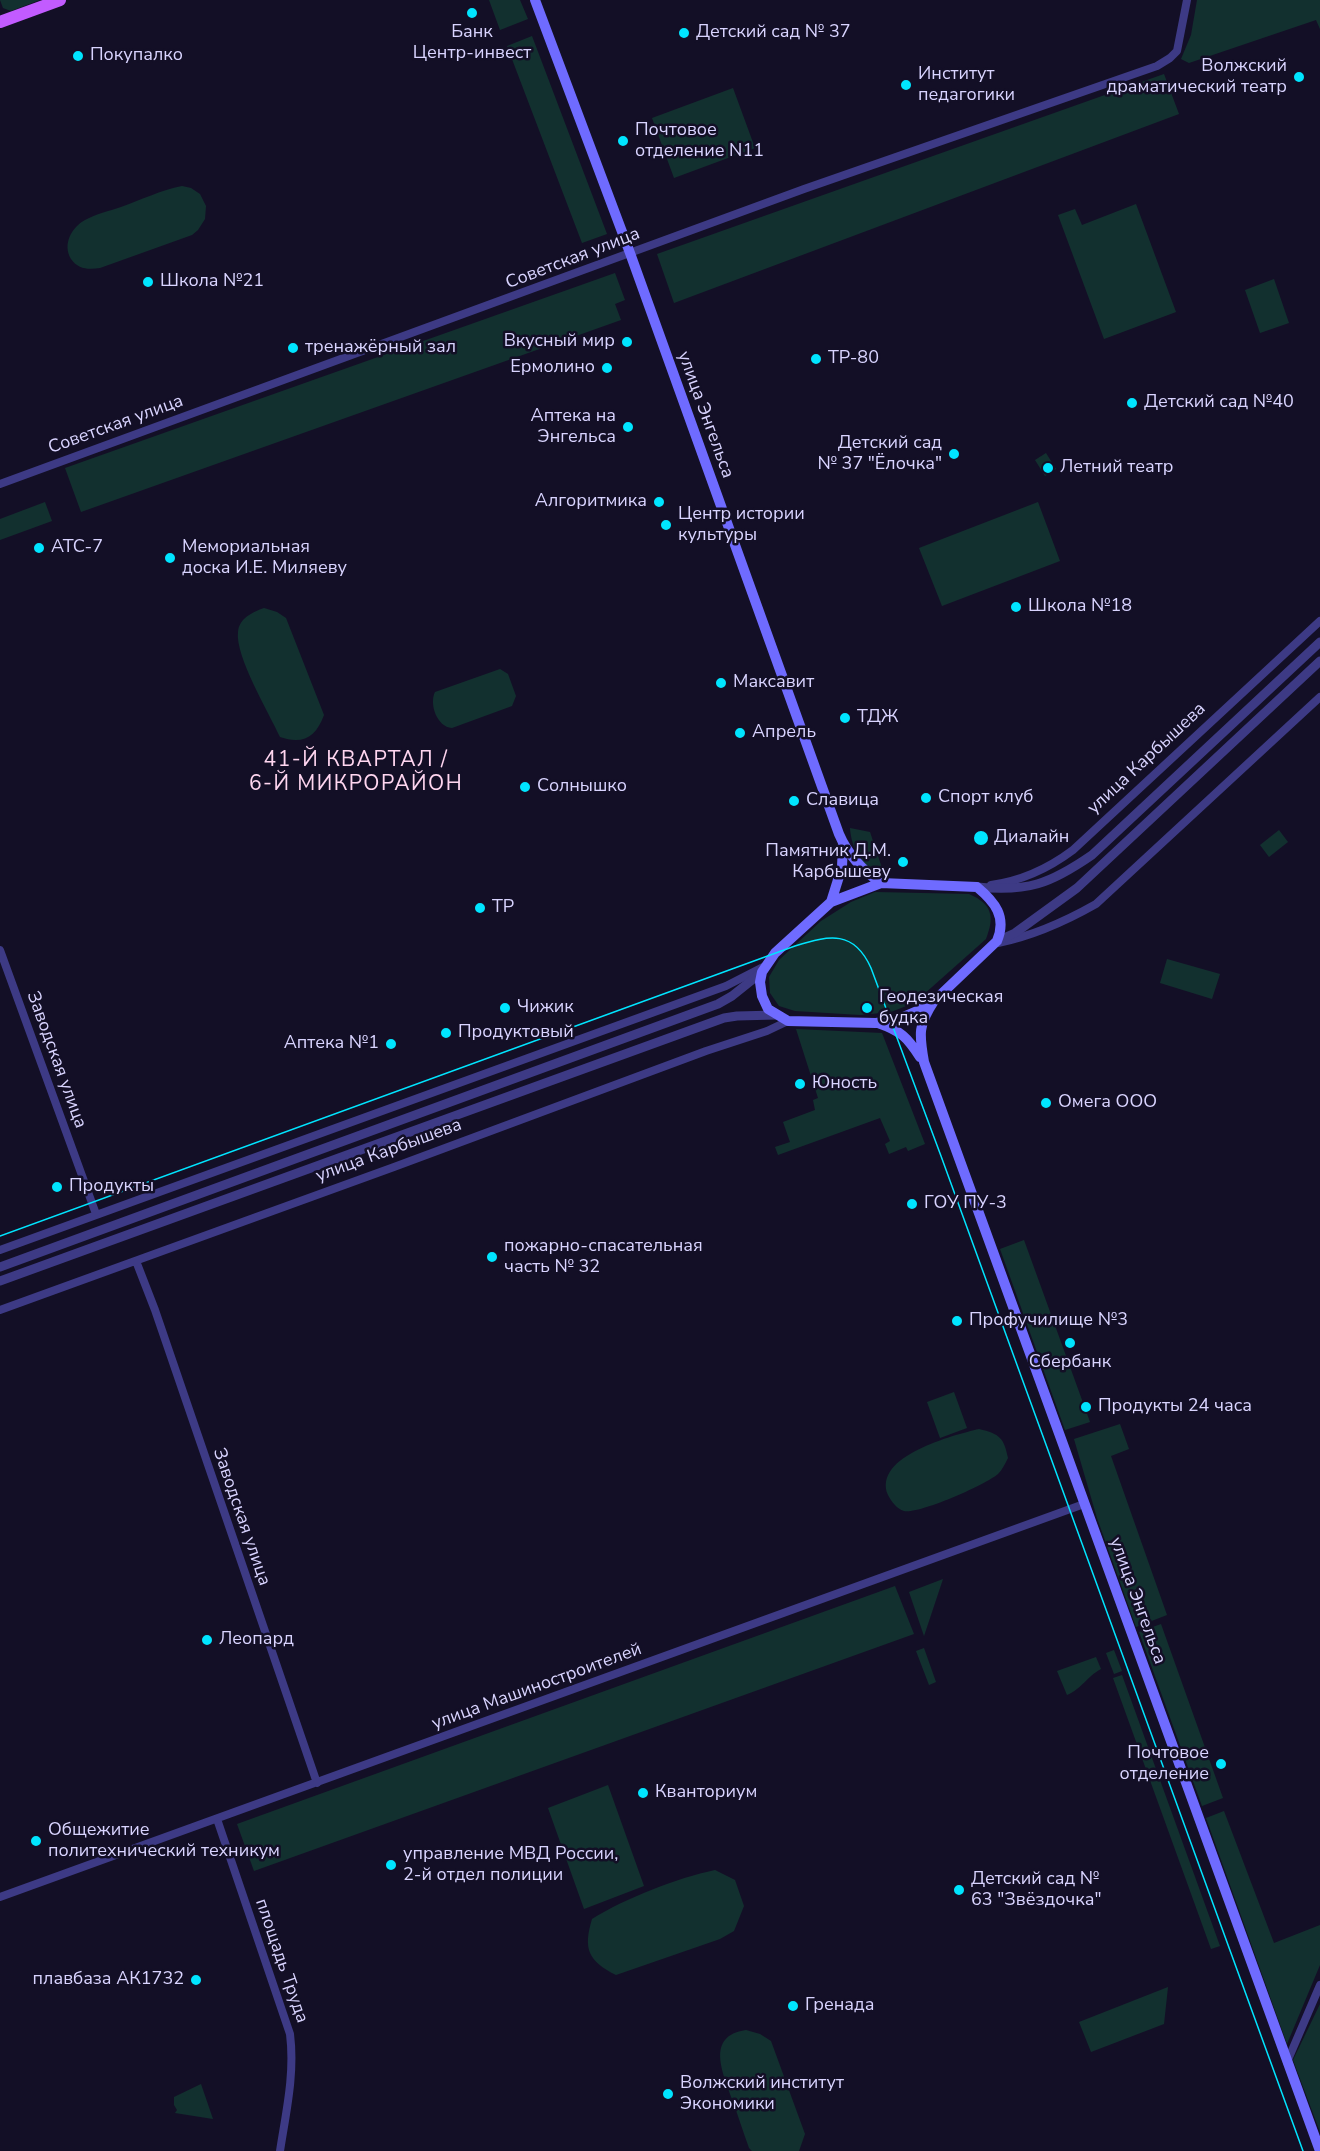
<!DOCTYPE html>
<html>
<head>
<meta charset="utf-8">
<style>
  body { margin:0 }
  canvas { display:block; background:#130f26 }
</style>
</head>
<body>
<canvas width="1320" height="2151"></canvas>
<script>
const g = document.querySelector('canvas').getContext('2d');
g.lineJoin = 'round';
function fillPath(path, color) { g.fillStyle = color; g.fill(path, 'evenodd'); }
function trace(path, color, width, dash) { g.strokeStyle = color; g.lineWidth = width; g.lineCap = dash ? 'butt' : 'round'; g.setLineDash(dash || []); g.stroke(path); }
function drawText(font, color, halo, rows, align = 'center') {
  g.font = font + ' "Nunito Sans",sans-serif'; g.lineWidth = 5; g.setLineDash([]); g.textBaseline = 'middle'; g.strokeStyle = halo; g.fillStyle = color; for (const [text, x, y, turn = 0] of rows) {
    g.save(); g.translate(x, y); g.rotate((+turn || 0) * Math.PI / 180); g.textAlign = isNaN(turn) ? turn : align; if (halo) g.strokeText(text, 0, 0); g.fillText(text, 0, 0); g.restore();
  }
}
const green = new Path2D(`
  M0 0H40L11 11 3 8Z
  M489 0H520L528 19 500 30Z
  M1197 0H1320V29L1316 20 1189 63 1181 59 1191 35Z
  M532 36 607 234 582 243 507 46Z
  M1164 74 1179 114 674 303 657 254Z
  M733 88 755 148 674 178 652 118Z
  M182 186 191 188 200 194 206 206 205 219 198 230 192 235 100 268C88 270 78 269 71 259 62 244 72 227 85 220 96 214 109 211 121 207 141 200 161 190 182 186Z
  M1136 204 1176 312 1104 339 1058 215 1075 209 1082 225Z
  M615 273 625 300 615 304 621 320 81 512 65 468Z
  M1274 279 1289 323 1260 333 1245 290Z
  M1046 453 1056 469 1045 476 1035 460Z
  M45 502 52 521 0 540V519Z
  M1038 502 1060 561 942 606 919 548Z
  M264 608 277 612 286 618 324 715C316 737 303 745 280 737 269 713 235 656 238 632 239 618 253 612 264 608Z
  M500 669 508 674 516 696 512 706 452 728C437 727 429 704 435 692Z
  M850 828 870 832 884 874C863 872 851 847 850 828Z
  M1279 830 1288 842 1269 857 1260 845Z
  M875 892 969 894C992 904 995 916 986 939L914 1003 891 1012 860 1015 795 1011 779 1006 770 993 769 977 779 960 821 921 851 902Z
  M1167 959 1220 974 1212 999 1160 983Z
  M796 1029 882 1033 925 1144 908 1151 906 1147 889 1154 885 1144 890 1141 880 1118 778 1155 775 1147 790 1142 783 1122 815 1110 813 1100 818 1098Z
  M1024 1240 1090 1422 1065 1430 1000 1249Z
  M954 1392 967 1428 940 1438 927 1402Z
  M1120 1424 1129 1449 1111 1456 1167 1615 1136 1627 1097 1518 1074 1439Z
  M979 1429C1000 1434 1004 1438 1008 1458 1005 1464 1002 1470 998 1474 985 1485 920 1514 904 1511 897 1509 891 1501 888 1495 872 1456 954 1435 979 1429Z
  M943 1579 924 1636 909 1592Z
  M895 1586 914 1634 254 1871 237 1824Z
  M1161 1624 1223 1798 1202 1806 1139 1632Z
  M924 1648 936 1682 929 1685 916 1651Z
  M1114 1650 1122 1671 1114 1674 1106 1653Z
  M1096 1657 1101 1669C1086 1677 1083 1688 1067 1695L1057 1671Z
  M1122 1675 1220 1946 1211 1949 1113 1678Z
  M608 1785 644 1886 584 1909 548 1808Z
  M1224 1811 1274 1943 1320 1925V1965L1287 2044 1206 1818Z
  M715 1870 735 1880 744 1906 734 1931 720 1939 616 1975C588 1961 583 1949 592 1919 626 1898 677 1878 715 1870Z
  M1168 1987 1164 2024 1091 2052 1079 2022Z
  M1320 2004V2132L1293 2060Z
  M746 2030 760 2034 771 2041 805 2134 799 2151H752L749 2148C743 2132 738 2115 732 2099 723 2073 705 2036 746 2030Z
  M201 2084 213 2119 175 2113 177 2110 174 2105V2097Z`);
const minor = new Path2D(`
  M0 484 804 189 1157 66 1170 58 1177 51 1187 0
  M991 885C1021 881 1049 868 1073 850L1320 621
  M998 943C1033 936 1066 921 1096 904L1320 697
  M0 950 96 1214
  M0 1250 726 986 765 966
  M136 1261 155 1310 317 1783
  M0 1310 394 1167 706 1051 767 1031 788 1021
  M217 1819 290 2034C295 2074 286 2112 280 2151
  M0 1897 1084 1504
  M1287 2062 1320 1985`);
const tertiary = new Path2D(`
  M977 887C1028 892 1050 884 1092 855L1320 642
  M997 941 1015 933 1077 888 1320 661
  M0 1267 718 1004 732 996 762 972
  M0 1281 724 1018 737 1016 776 1015`);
const secondary = new Path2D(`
  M535 0 630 253 839 834C848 855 862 870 881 883
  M881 883 977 887C995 902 1007 917 997 941L934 1001 917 1011 896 1020 876 1023 788 1021 768 1009 762 996 760 982 762 972 775 953 831 902Z
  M831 902 842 867 843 843
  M934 1001C918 1025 919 1034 924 1062L1320 2151
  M878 1023C901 1031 907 1037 920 1057`);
const primary = new Path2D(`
  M0 22 60 0`);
const tram = new Path2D(`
  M0 1236 795 946C830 935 854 930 871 968L941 1156 1303 2151`);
const markers = [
  [472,13,6,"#00e5ff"],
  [684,33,6,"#00e5ff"],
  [78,56,6,"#00e5ff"],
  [1299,77,6,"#00e5ff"],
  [906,85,6,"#00e5ff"],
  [623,141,6,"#00e5ff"],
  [148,282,6,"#00e5ff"],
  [627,342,6,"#00e5ff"],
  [293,348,6,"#00e5ff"],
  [816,359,6,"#00e5ff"],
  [607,368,6,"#00e5ff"],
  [1132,403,6,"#00e5ff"],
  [628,427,6,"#00e5ff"],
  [954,454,6,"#00e5ff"],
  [1048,468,6,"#00e5ff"],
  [659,502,6,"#00e5ff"],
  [666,525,6,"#00e5ff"],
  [39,548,6,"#00e5ff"],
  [170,558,6,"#00e5ff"],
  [1016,607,6,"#00e5ff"],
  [721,683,6,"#00e5ff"],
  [845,718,6,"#00e5ff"],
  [740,733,6,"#00e5ff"],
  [525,787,6,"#00e5ff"],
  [926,798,6,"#00e5ff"],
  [794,801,6,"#00e5ff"],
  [981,838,8,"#00e5ff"],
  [903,862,6,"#00e5ff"],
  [480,908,6,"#00e5ff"],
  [505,1008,6,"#00e5ff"],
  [867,1008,6,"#00e5ff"],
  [446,1033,6,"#00e5ff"],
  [391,1044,6,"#00e5ff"],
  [800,1084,6,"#00e5ff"],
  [1046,1103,6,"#00e5ff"],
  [57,1187,6,"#00e5ff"],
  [912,1204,6,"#00e5ff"],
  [492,1257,6,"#00e5ff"],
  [957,1321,6,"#00e5ff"],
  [1070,1343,6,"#00e5ff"],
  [1086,1407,6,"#00e5ff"],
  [207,1640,6,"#00e5ff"],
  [1221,1764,6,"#00e5ff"],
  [643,1793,6,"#00e5ff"],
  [36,1841,6,"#00e5ff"],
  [391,1865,6,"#00e5ff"],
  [959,1890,6,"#00e5ff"],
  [196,1980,6,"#00e5ff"],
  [793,2006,6,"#00e5ff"],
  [668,2094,6,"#00e5ff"]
];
const poiNames = [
  ["Банк",472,33,"center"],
  ["Центр-инвест",472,54,"center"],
  ["Детский сад № 37",696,33],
  ["Покупалко",90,56],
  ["Волжский",1287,67,"right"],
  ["драматический театр",1287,88,"right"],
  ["Институт",918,75],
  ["педагогики",918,96],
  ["Почтовое",635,131],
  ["отделение N11",635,152],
  ["Школа №21",160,282],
  ["Вкусный мир",615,342,"right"],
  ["тренажёрный зал",305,348],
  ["ТР-80",828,359],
  ["Ермолино",595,368,"right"],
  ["Детский сад №40",1144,403],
  ["Аптека на",616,417,"right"],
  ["Энгельса",616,438,"right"],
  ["Детский сад",942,444,"right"],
  ["№ 37 \"Ёлочка\"",942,465,"right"],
  ["Летний театр",1060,468],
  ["Алгоритмика",647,502,"right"],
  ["Центр истории",678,515],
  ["культуры",678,536],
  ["АТС-7",51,548],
  ["Мемориальная",182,548],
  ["доска И.Е. Миляеву",182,569],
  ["Школа №18",1028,607],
  ["Максавит",733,683],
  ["ТДЖ",857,718],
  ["Апрель",752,733],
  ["Солнышко",537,787],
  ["Спорт клуб",938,798],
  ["Славица",806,801],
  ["Диалайн",994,838],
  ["Памятник Д.М.",891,852,"right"],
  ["Карбышеву",891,873,"right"],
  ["ТР",492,908],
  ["Геодезическая",879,998],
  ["будка",879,1019],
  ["Чижик",517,1008],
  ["Продуктовый",458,1033],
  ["Аптека №1",379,1044,"right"],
  ["Юность",812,1084],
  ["Омега ООО",1058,1103],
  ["Продукты",69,1187],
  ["ГОУ ПУ-3",924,1204],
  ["пожарно-спасательная",504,1247],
  ["часть № 32",504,1268],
  ["Профучилище №3",969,1321],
  ["Сбербанк",1070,1363,"center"],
  ["Продукты 24 часа",1098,1407],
  ["Леопард",219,1640],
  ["Почтовое",1209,1754,"right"],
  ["отделение",1209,1775,"right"],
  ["Кванториум",655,1793],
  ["Общежитие",48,1831],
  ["политехнический техникум",48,1852],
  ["управление МВД России,",403,1855],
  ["2-й отдел полиции",403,1876],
  ["Детский сад №",971,1880],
  ["63 \"Звёздочка\"",971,1901],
  ["плавбаза АК1732",184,1980,"right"],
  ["Гренада",805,2006],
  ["Волжский институт",680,2084],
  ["Экономики",680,2105]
];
const streetNames = [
  ["Советская улица",573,259,-21],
  ["улица Энгельса",705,415,70],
  ["Советская улица",116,425,-20],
  ["улица Карбышева",1147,759,-43],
  ["Заводская улица",56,1060,70],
  ["улица Карбышева",389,1151,-20],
  ["Заводская улица",241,1517,71],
  ["улица Энгельса",1137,1601,70],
  ["улица Машиностроителей",537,1687,-20],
  ["площадь Труда",281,1961,71]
];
const quarterNames = [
  ["41-Й КВАРТАЛ /",356,761],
  ["6-Й МИКРОРАЙОН",356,785]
];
fillPath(green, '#12302f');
trace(minor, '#3d3a85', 8);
trace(tertiary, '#3d3a85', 9);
trace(secondary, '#6f6bff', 10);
trace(primary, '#c25bff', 12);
trace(tram, '#00e5ff', 1.5);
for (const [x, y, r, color] of markers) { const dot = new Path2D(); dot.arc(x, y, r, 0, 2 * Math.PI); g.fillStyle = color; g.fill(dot); trace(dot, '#130f26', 2); }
drawText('18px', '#d9d4ff', '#130f26', poiNames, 'left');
drawText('18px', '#d9d4ff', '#130f26', streetNames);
g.letterSpacing = '1.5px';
drawText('21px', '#ffd6f0', '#130f26', quarterNames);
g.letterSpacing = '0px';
</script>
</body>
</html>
